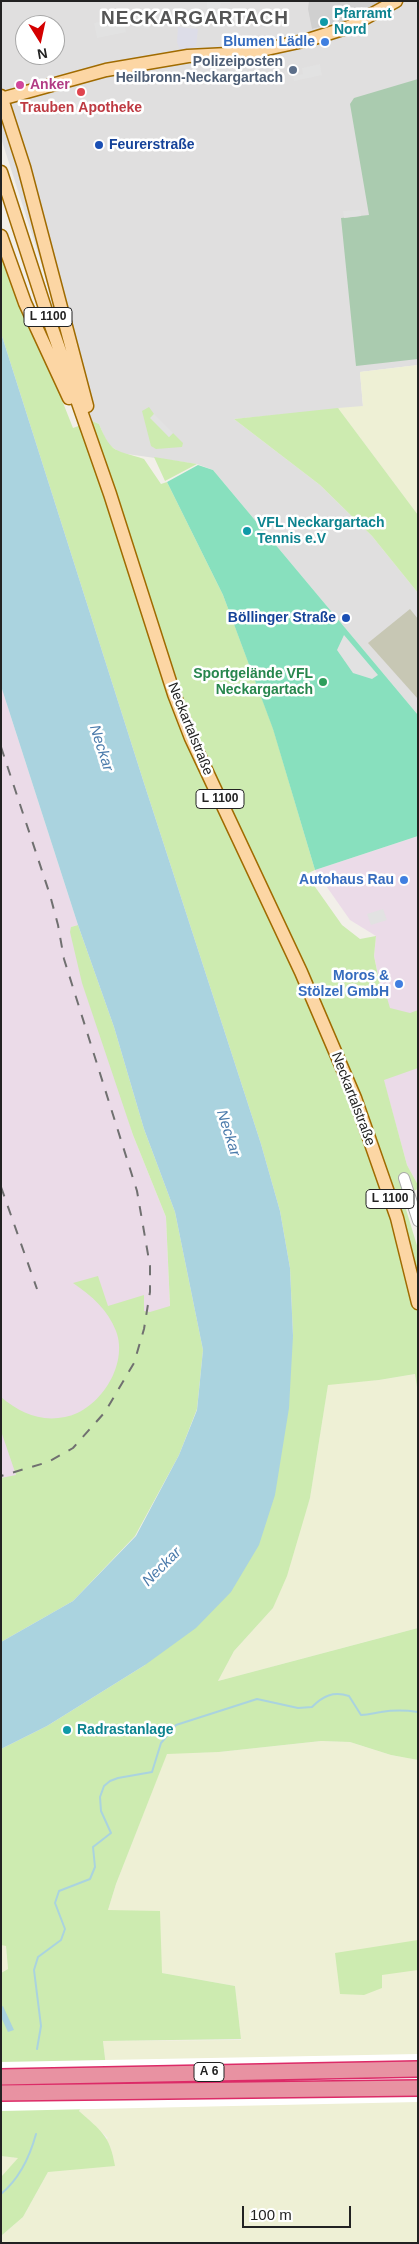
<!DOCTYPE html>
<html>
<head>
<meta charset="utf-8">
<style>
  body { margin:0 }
  #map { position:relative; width:419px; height:2244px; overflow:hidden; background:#f2efe9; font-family:Arial,sans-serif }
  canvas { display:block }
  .frame { position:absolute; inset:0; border:2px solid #222; pointer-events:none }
  .north { position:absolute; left:15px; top:15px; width:50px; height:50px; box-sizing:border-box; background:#fff; border:1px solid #a7a7a7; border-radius:50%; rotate:170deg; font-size:14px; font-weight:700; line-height:20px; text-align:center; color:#222 }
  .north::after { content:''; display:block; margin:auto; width:18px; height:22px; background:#d40000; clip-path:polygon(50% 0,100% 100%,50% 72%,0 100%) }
  .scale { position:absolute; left:242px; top:2206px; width:109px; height:22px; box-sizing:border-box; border:2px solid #222; border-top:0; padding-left:6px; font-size:15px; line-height:18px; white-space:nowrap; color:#222; -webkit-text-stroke:4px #fff; paint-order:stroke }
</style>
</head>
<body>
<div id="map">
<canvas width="419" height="2244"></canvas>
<div class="frame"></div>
<div class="north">N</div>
<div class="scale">100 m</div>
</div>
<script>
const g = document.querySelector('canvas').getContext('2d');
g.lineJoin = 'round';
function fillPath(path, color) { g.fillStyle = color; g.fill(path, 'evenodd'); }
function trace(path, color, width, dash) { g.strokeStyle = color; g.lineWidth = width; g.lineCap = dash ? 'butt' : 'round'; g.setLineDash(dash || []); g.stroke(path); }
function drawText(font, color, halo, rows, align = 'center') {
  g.font = font + ' Arial,sans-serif'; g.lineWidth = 5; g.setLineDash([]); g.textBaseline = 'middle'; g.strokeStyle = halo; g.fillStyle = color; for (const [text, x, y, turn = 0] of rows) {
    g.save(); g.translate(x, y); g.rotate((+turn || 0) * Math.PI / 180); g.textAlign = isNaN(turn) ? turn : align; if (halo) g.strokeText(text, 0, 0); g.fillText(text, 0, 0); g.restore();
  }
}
const residential = new Path2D(`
  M1 1H418V365L360 372 363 407 234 419 320 485 372 536 418 593V715L213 470 197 464 120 453 107 443 99 424 92 421 1 138ZM25 25H55V55H25Z`);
const industrial = new Path2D(`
  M1 686 78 925 71 927 133 1135 166 1217 170 1307 1 1562Z
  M418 836V1185L407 1165 380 1067V984L374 956 376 936 350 920 315 870Z`);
const religious = new Path2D(`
  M309 1H383L346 20 312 29 308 9Z`);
const construction = new Path2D(`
  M410 609 418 619V699L368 643Z`);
const farmland = new Path2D(`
  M418 365V515L338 408 363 406 360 372Z
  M415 1374 418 1394V1628L218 1681 234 1651 273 1608 310 1498 328 1384 379 1380Z
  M321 1741 350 1742 391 1755 418 1760V2243H1V2236L23 2217 48 2172 108 2138 79 2111 106 2067 103 2041 241 2040 235 1986 162 1973 108 1910 116 1884 167 1753 219 1752Z
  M1 1945H6L8 1969 1 1973Z
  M1 2156 19 2158 1 2177Z`);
const grass = new Path2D(`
  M1 246 73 428 92 421 99 424C112 455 115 449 144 459L161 484 167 482 223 595 273 728 315 870 306 874 342 925 360 939 376 936 374 956 381 990 385 991 390 1008 410 1013 418 1010V1068L384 1080 407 1165 418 1185V1189L402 1196 418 1249V1394L415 1374 379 1380 328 1385 310 1498 287 1576 273 1608 234 1651 218 1681 418 1628V1760L391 1755 350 1742 321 1741 219 1752 167 1754 116 1884 108 1910 160 1911 162 1973 235 1986 241 2039 103 2041 106 2067 79 2111C101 2131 110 2135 115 2166L48 2172 23 2217 1 2236V2177L18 2158 1 2156V1973L8 1969 6 1946 1 1945V1749L47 1726 145 1665 293 1336 290 1268 280 1211 261 1144 143 780 1 333Z
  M149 407 154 414 151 418 169 437 173 433 183 443 182 447 156 449 151 446 142 411Z
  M338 408 418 515V593L372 536 320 485 234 419Z
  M154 457 197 464 165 481Z
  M78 925 114 1027 144 1129 175 1212 203 1350 197 1409 179 1455 135 1536 73 1601 1 1642V1478L16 1475 1 1431V1397C20 1413 40 1422 65 1417 99 1411 129 1365 116 1331 108 1310 92 1296 73 1283L98 1276 108 1306 144 1295V1311L150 1312 170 1306 166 1217 133 1135 82 983 70 932 71 927Z
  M418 1940V1970L382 1975V1988L364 1995 340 1994 335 1953Z`);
const cemetery = new Path2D(`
  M418 79V359L356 366 341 218 369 215 350 104 354 98Z`);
const pitch = new Path2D(`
  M198 465 213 470 418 715V836L315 870 273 729 223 595 167 482Z`);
const parking = new Path2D(`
  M207 1H231V3H221L220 8H207Z
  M138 9 151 11 149 29 139 27Z
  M225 9H236L235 22H224Z
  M124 17 126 32 97 38 94 23Z
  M173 22 196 24V29L172 26Z
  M320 64 322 75 294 81 293 76 303 74 302 68Z
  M86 100 89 112 78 114 73 103Z
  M360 210 361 216 344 218 343 211Z
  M154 414 173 433 169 437 150 418Z
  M344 635 378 675 372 679 353 673 337 650Z
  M383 909 387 920 371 925 367 914Z`);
const plaza = new Path2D(`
  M178 27 198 29 196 47 180 50 177 42Z`);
const water = new Path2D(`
  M1 333 143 780 261 1144 280 1211 290 1268 293 1336 289 1408 275 1495 259 1545 231 1592 196 1628 145 1665 47 1726 1 1749V1642L73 1601 136 1536 179 1455 197 1410 203 1350 175 1212 144 1129 114 1027 78 925 1 686Z
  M3 2006 14 2030 8 2032 1 2017V2007Z`);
const pier = new Path2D(`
  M418 2054V2102L1 2111V2062Z`);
const stream = new Path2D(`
  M37 2049 41 2026 34 1970 38 1957 61 1940 65 1929 55 1903 59 1891 90 1879 95 1867 93 1847 111 1833 101 1811 100 1797 104 1786 110 1781 118 1778 152 1772 161 1743 176 1725 257 1699 298 1708 312 1707C323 1696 333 1691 349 1696L361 1715C369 1715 374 1713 381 1712 393 1710 405 1710 418 1712
  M1 2194C19 2179 30 2156 36 2134`);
const minor = new Path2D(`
  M404 1178 418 1221`);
const major = new Path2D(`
  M1 96 24 167 87 406
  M1 99 106 70 188 56 248 53 308 40 349 27 396 1
  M1 172 47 314 110 494 174 694 191 738 301 972 355 1098 397 1218 418 1303
  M1 236 25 303 69 398`);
const highway = new Path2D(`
  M1 2077 418 2069
  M1 2093 418 2088`);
const rail = new Path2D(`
  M1 747 50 895 58 925 64 959 137 1191 150 1266V1292L144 1329 134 1363 105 1412 73 1448 48 1462 1 1476
  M1 1187 37 1289`);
const markers = [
  [324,22,5,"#0f9aa8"],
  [325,42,5,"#3f7fe0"],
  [293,70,5,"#5c6f8a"],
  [20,85,5,"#d1479c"],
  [81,92,5,"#e0444e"],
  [99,145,5,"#1a4fb4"],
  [247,531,5,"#0f9aa8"],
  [346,618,5,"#1a4fb4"],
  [323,682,5,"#2e9e5b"],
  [404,880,5,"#3f7fe0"],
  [399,984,5,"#3f7fe0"],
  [67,1730,5,"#0f9aa8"]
];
const shields = [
  [48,317,48],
  [220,799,48],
  [390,1199,48],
  [209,2072,30]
];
const shieldNames = [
  ["L 1100",48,317],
  ["L 1100",220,799],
  ["L 1100",390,1199],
  ["A 6",209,2072]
];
const cultureNames = [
  ["Pfarramt",334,14],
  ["Nord",334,30],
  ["VFL Neckargartach",257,523],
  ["Tennis e.V",257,539],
  ["Radrastanlage",77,1730]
];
const shopNames = [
  ["Blumen Lädle",315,42],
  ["Autohaus Rau",394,880],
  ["Moros &",389,976],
  ["Stölzel GmbH",389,992]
];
const serviceNames = [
  ["Polizeiposten",283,62],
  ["Heilbronn-Neckargartach",283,78]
];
const hotelNames = [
  ["Anker",30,85]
];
const healthNames = [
  ["Trauben Apotheke",81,108]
];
const transitNames = [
  ["Feurerstraße",109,145],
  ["Böllinger Straße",336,618,"right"]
];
const leisureNames = [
  ["Sportgelände VFL",313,674],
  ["Neckargartach",313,690]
];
const streetNames = [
  ["Neckartalstraße",190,729,68],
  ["Neckartalstraße",353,1099,69]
];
const waterNames = [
  ["Neckar",101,748,72],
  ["Neckar",228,1133,72],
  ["Neckar",162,1567,-45]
];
const districtNames = [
  ["NECKARGARTACH",195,19]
];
fillPath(residential, '#e0dfdf');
fillPath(industrial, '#ebdbe8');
fillPath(religious, '#d0d0d0');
fillPath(construction, '#c7c7b4');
fillPath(farmland, '#eef0d5');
fillPath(grass, '#cdebb0');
fillPath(cemetery, '#aacbaf');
fillPath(pitch, '#88e0be');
fillPath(parking, '#e2e2e2');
fillPath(plaza, '#dddde8');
fillPath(water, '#aad3df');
fillPath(pier, '#fff');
trace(stream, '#aad3df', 2);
trace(minor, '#a9a9a9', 12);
trace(major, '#a06b00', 15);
trace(highway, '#dc2a67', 18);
trace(minor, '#fff', 10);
trace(major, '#fcd6a4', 12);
trace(highway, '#e892a2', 15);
trace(rail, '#707070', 2, [10, 10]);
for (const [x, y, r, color] of markers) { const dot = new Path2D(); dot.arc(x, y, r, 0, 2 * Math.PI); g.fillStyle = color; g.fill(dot); trace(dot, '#fff', 2); }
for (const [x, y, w] of shields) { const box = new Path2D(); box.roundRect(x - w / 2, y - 9.5, w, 19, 4); g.fillStyle = '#fff'; g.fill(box); trace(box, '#222', 1); }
drawText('bold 12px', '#222', null, shieldNames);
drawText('bold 14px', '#0d838f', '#fff', cultureNames, 'left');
drawText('bold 14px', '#366cbe', '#fff', shopNames, 'right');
drawText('bold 14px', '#4e5e75', '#fff', serviceNames, 'right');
drawText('bold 14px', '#b23c85', '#fff', hotelNames, 'left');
drawText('bold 14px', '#be3a42', '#fff', healthNames);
drawText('bold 14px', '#164399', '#fff', transitNames, 'left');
drawText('bold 14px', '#27864d', '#fff', leisureNames, 'right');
drawText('14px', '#222', '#fff', streetNames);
drawText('italic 15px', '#4a7aab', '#fff', waterNames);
g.letterSpacing = '1px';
drawText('bold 19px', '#555', '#fff', districtNames);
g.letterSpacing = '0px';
</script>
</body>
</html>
